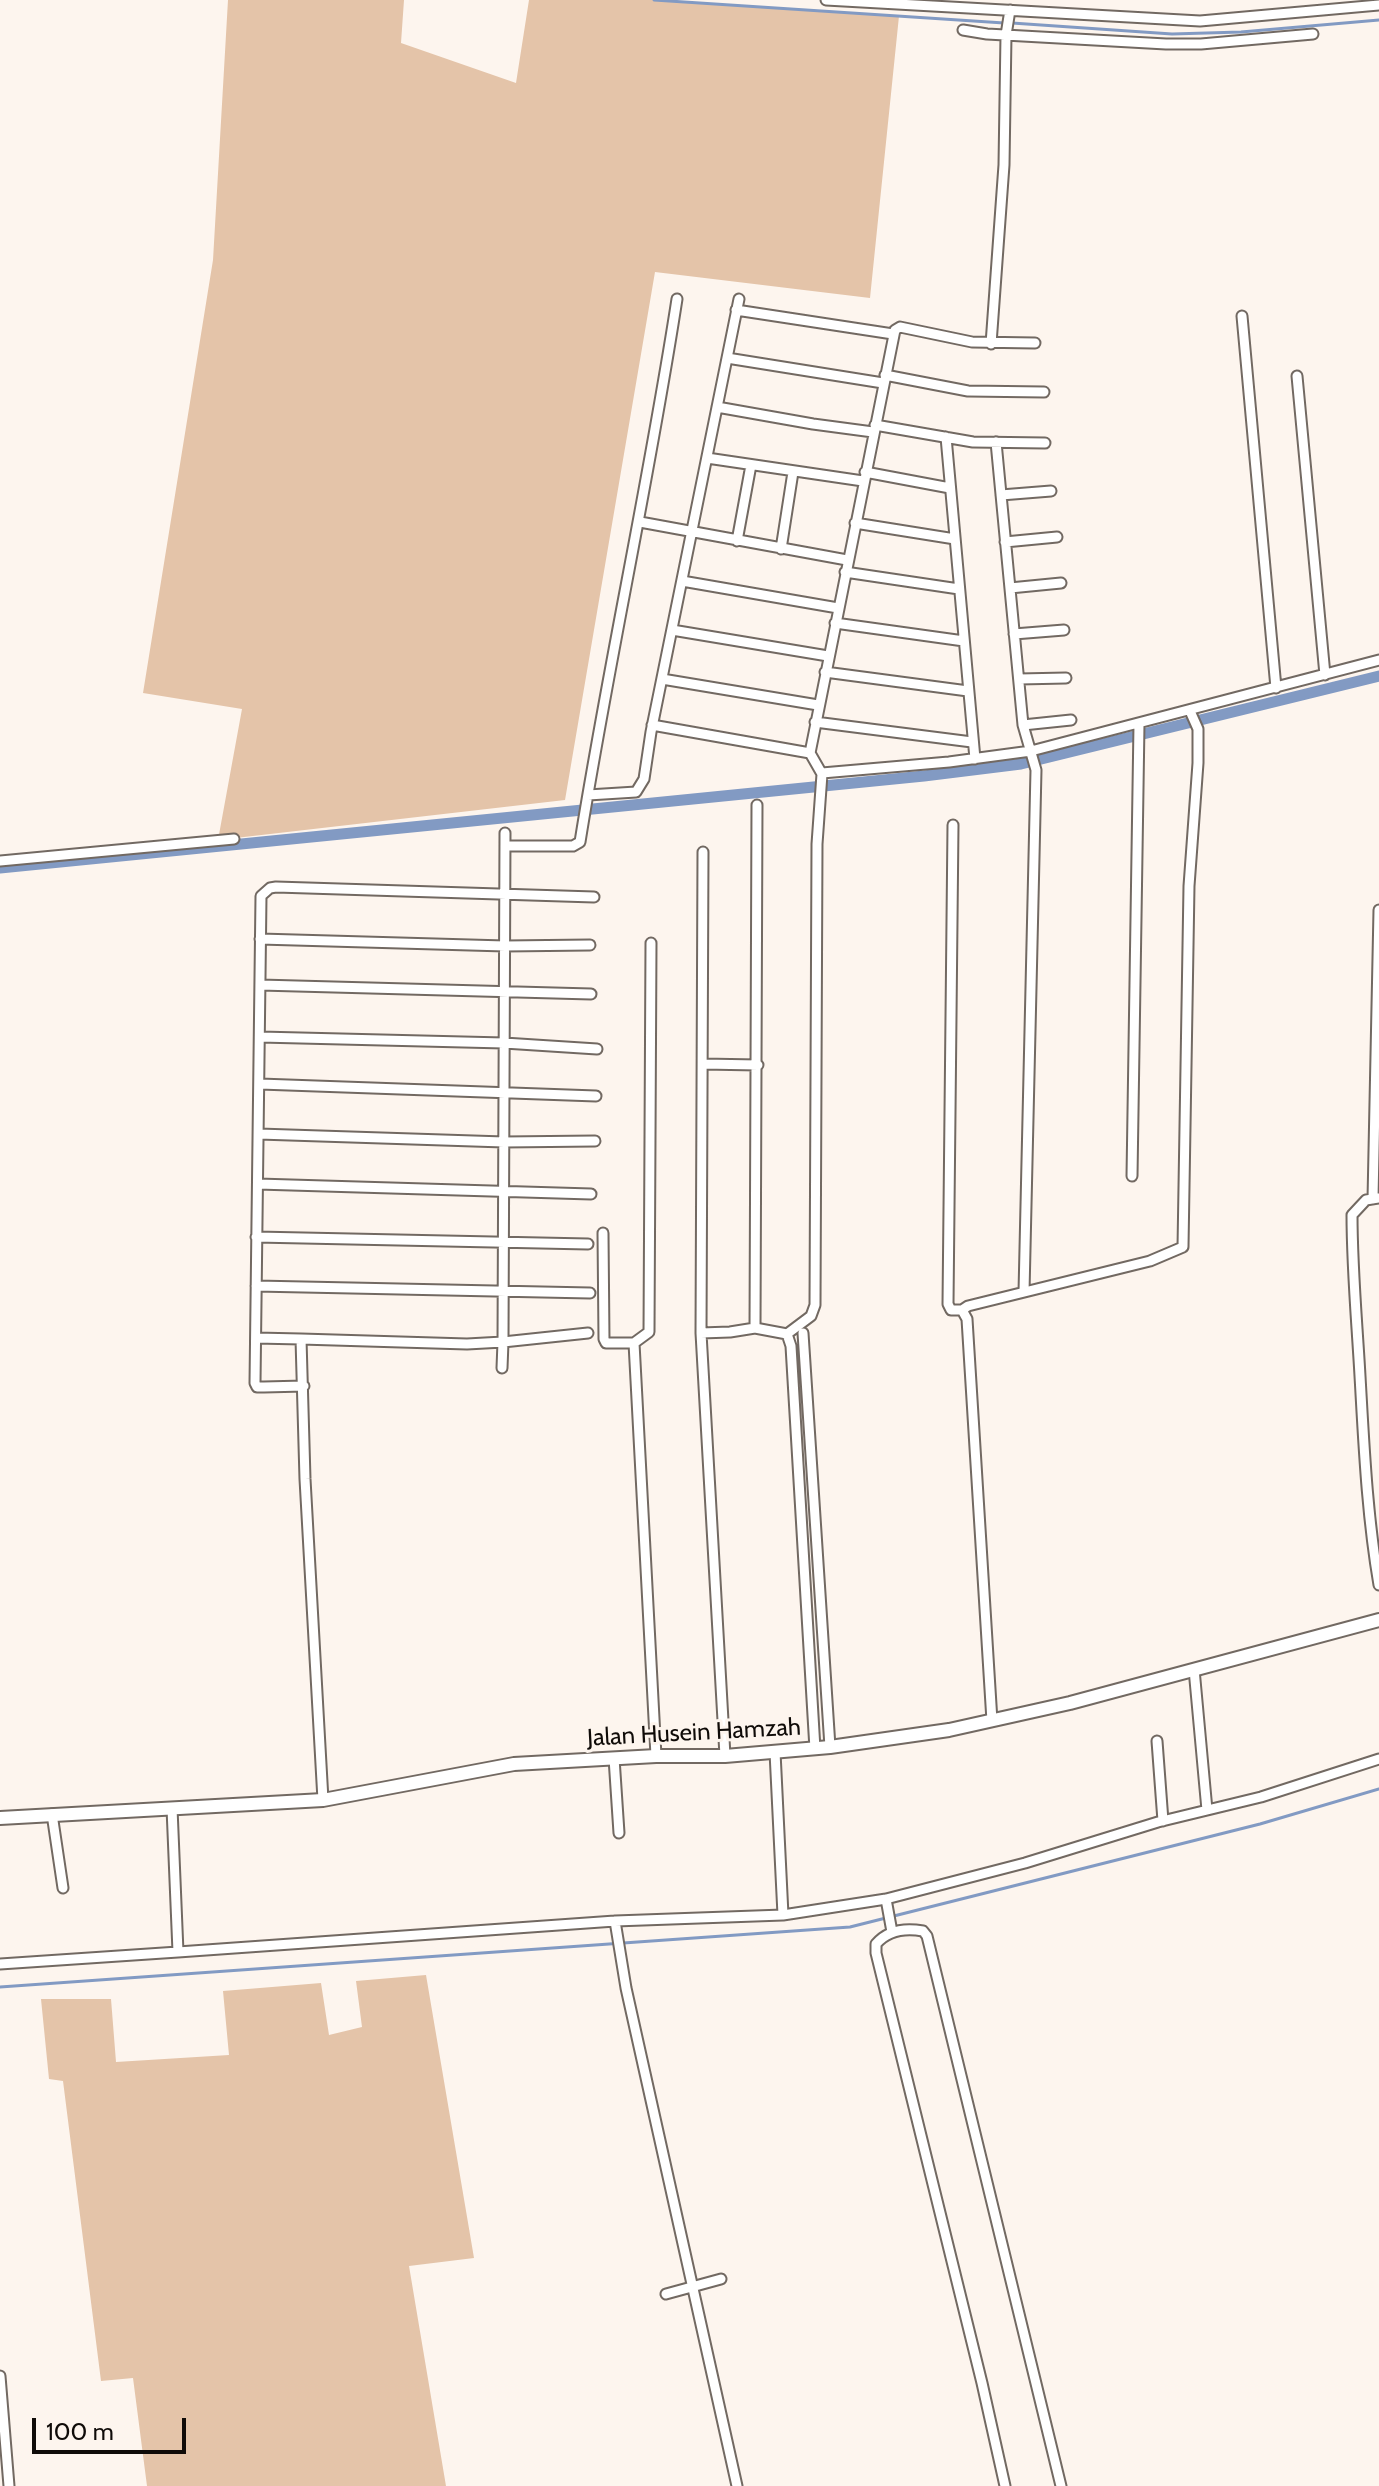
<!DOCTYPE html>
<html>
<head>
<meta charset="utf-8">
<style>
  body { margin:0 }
  #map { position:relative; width:1379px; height:2486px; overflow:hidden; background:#fdf5ee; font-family:Cabin,sans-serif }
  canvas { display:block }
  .scale { position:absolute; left:32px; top:2418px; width:154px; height:36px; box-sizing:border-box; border:4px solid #0f0b08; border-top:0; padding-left:10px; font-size:24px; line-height:28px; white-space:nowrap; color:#0f0b08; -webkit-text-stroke:6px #fdf5ee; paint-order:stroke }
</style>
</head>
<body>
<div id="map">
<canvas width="1379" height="2486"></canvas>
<div class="scale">100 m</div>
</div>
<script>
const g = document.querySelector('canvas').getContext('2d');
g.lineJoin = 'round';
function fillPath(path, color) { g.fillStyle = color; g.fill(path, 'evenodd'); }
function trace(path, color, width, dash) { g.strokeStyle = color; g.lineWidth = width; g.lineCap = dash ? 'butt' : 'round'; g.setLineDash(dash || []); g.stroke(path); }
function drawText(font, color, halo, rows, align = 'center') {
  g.font = font + ' Cabin,sans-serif'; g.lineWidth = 6; g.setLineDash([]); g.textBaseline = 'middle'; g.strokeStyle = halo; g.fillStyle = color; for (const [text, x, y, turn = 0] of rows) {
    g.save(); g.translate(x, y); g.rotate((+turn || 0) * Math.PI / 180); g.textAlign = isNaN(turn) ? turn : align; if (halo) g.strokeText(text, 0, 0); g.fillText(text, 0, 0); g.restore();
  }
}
const green = new Path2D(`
  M228 0H404L401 43 516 83 529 0H654L899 16 870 298 655 272 565 800 218 840 242 709 143 693 213 260Z
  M426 1975 474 2258 409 2266 446 2486H147L133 2378 101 2381 63 2081 49 2079 41 1999H111L116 2062 229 2055 223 1991 321 1983 329 2035 362 2027 356 1981Z`);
const stream = new Path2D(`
  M654 0 1004 23
  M1012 23 1172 34 1241 32 1379 20
  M0 1987 850 1927 1260 1824 1379 1789`);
const canal = new Path2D(`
  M0 868 924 776 1021 764 1379 676`);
const street = new Path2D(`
  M826 0 1200 21 1379 5
  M963 30 987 34 1166 44H1201L1313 34
  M736 310 893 334
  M1242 316 1276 688
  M991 344 1004 165 1006 35 1010 10
  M727 358 883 383
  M885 375 968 391 1044 392
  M1297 376 1325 675
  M717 407 813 424 873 432
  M875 425 973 442 1045 443
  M946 437 975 759
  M996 442 1023 725 1036 770 1024 1292
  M707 458 863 481
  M865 472 950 488
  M1001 495 1051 491
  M640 522 847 560
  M855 523 955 539
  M737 541 751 465
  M1005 542 1057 537
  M781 549 793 472
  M845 572 959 589
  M682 581 838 608
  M1010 588 1061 583
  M835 623 964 641
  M672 630 828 656
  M1014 634 1064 630
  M825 672 968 691
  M662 679 818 705
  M1019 679 1066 678
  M815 722 972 742
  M652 725 810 753 822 774 817 844 815 1305 811 1316 787 1334
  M1023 725 1071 720
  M810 753 895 330 900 327 972 342 1035 343
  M822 773 949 762 1031 751 1379 660
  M588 795 636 792 644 779 651 732 739 299
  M953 825 948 1304 951 1310H962L967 1319 992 1721
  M505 846H573L580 842C609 661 649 481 677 299
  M703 852 701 1333 730 1332 755 1328 787 1334 791 1346 815 1749
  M0 861 234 839
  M260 939 505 946 590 945
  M260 985 591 994
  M260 1037 504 1043 597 1049
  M703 1064 758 1065
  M260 1084 596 1096
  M259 1134 504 1142 595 1141
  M1132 1176 1139 724
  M258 1184 591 1194
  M1379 1198 1366 1200 1352 1215C1352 1269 1357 1322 1360 1376 1364 1446 1367 1515 1379 1585
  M1373 1199 1379 910
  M603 1233 604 1339 606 1343H634L649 1332 651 943
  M256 1237 588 1244
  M256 1286 590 1293
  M962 1310 968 1306 1150 1261 1183 1247 1189 886 1198 763V729L1190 711
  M755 1328 757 805
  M701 1333 725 1756
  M803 1333 830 1747
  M256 1338 301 1339 305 1479 323 1800
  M301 1339 467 1344 503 1342 505 833
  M634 1343 656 1756
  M502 1368 503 1342 588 1333
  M304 1386 264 1387H257L255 1383 261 896 270 888 276 887 594 897
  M1194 1669 1207 1810
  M1157 1741 1163 1821
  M775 1752 783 1915
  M614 1758 619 1833
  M52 1814 63 1888
  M886 1899 892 1932
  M615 1921 626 1988 737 2486
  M178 1952 615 1921 783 1915 886 1899 1025 1863 1158 1822 1261 1797 1379 1759
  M0 1964 178 1952 172 1808
  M666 2294 721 2279
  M0 2376 9 2486
  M1005 2486 982 2383 876 1953V1944C888 1930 906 1928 923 1931L927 1936 1061 2486`);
const secondary = new Path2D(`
  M0 1818 323 1800 514 1764 656 1756H725L830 1747 949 1730 1070 1703 1379 1620`);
const streetNames = [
  ["Jalan Husein Hamzah",694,1733,-3]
];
fillPath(green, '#e4c4a9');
trace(stream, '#829ac3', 3);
trace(canal, '#829ac3', 11);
trace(street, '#726962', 13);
trace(secondary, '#726962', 16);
trace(street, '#fff', 9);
trace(secondary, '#fff', 12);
drawText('24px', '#0f0b08', '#fdf5ee', streetNames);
</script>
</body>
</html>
